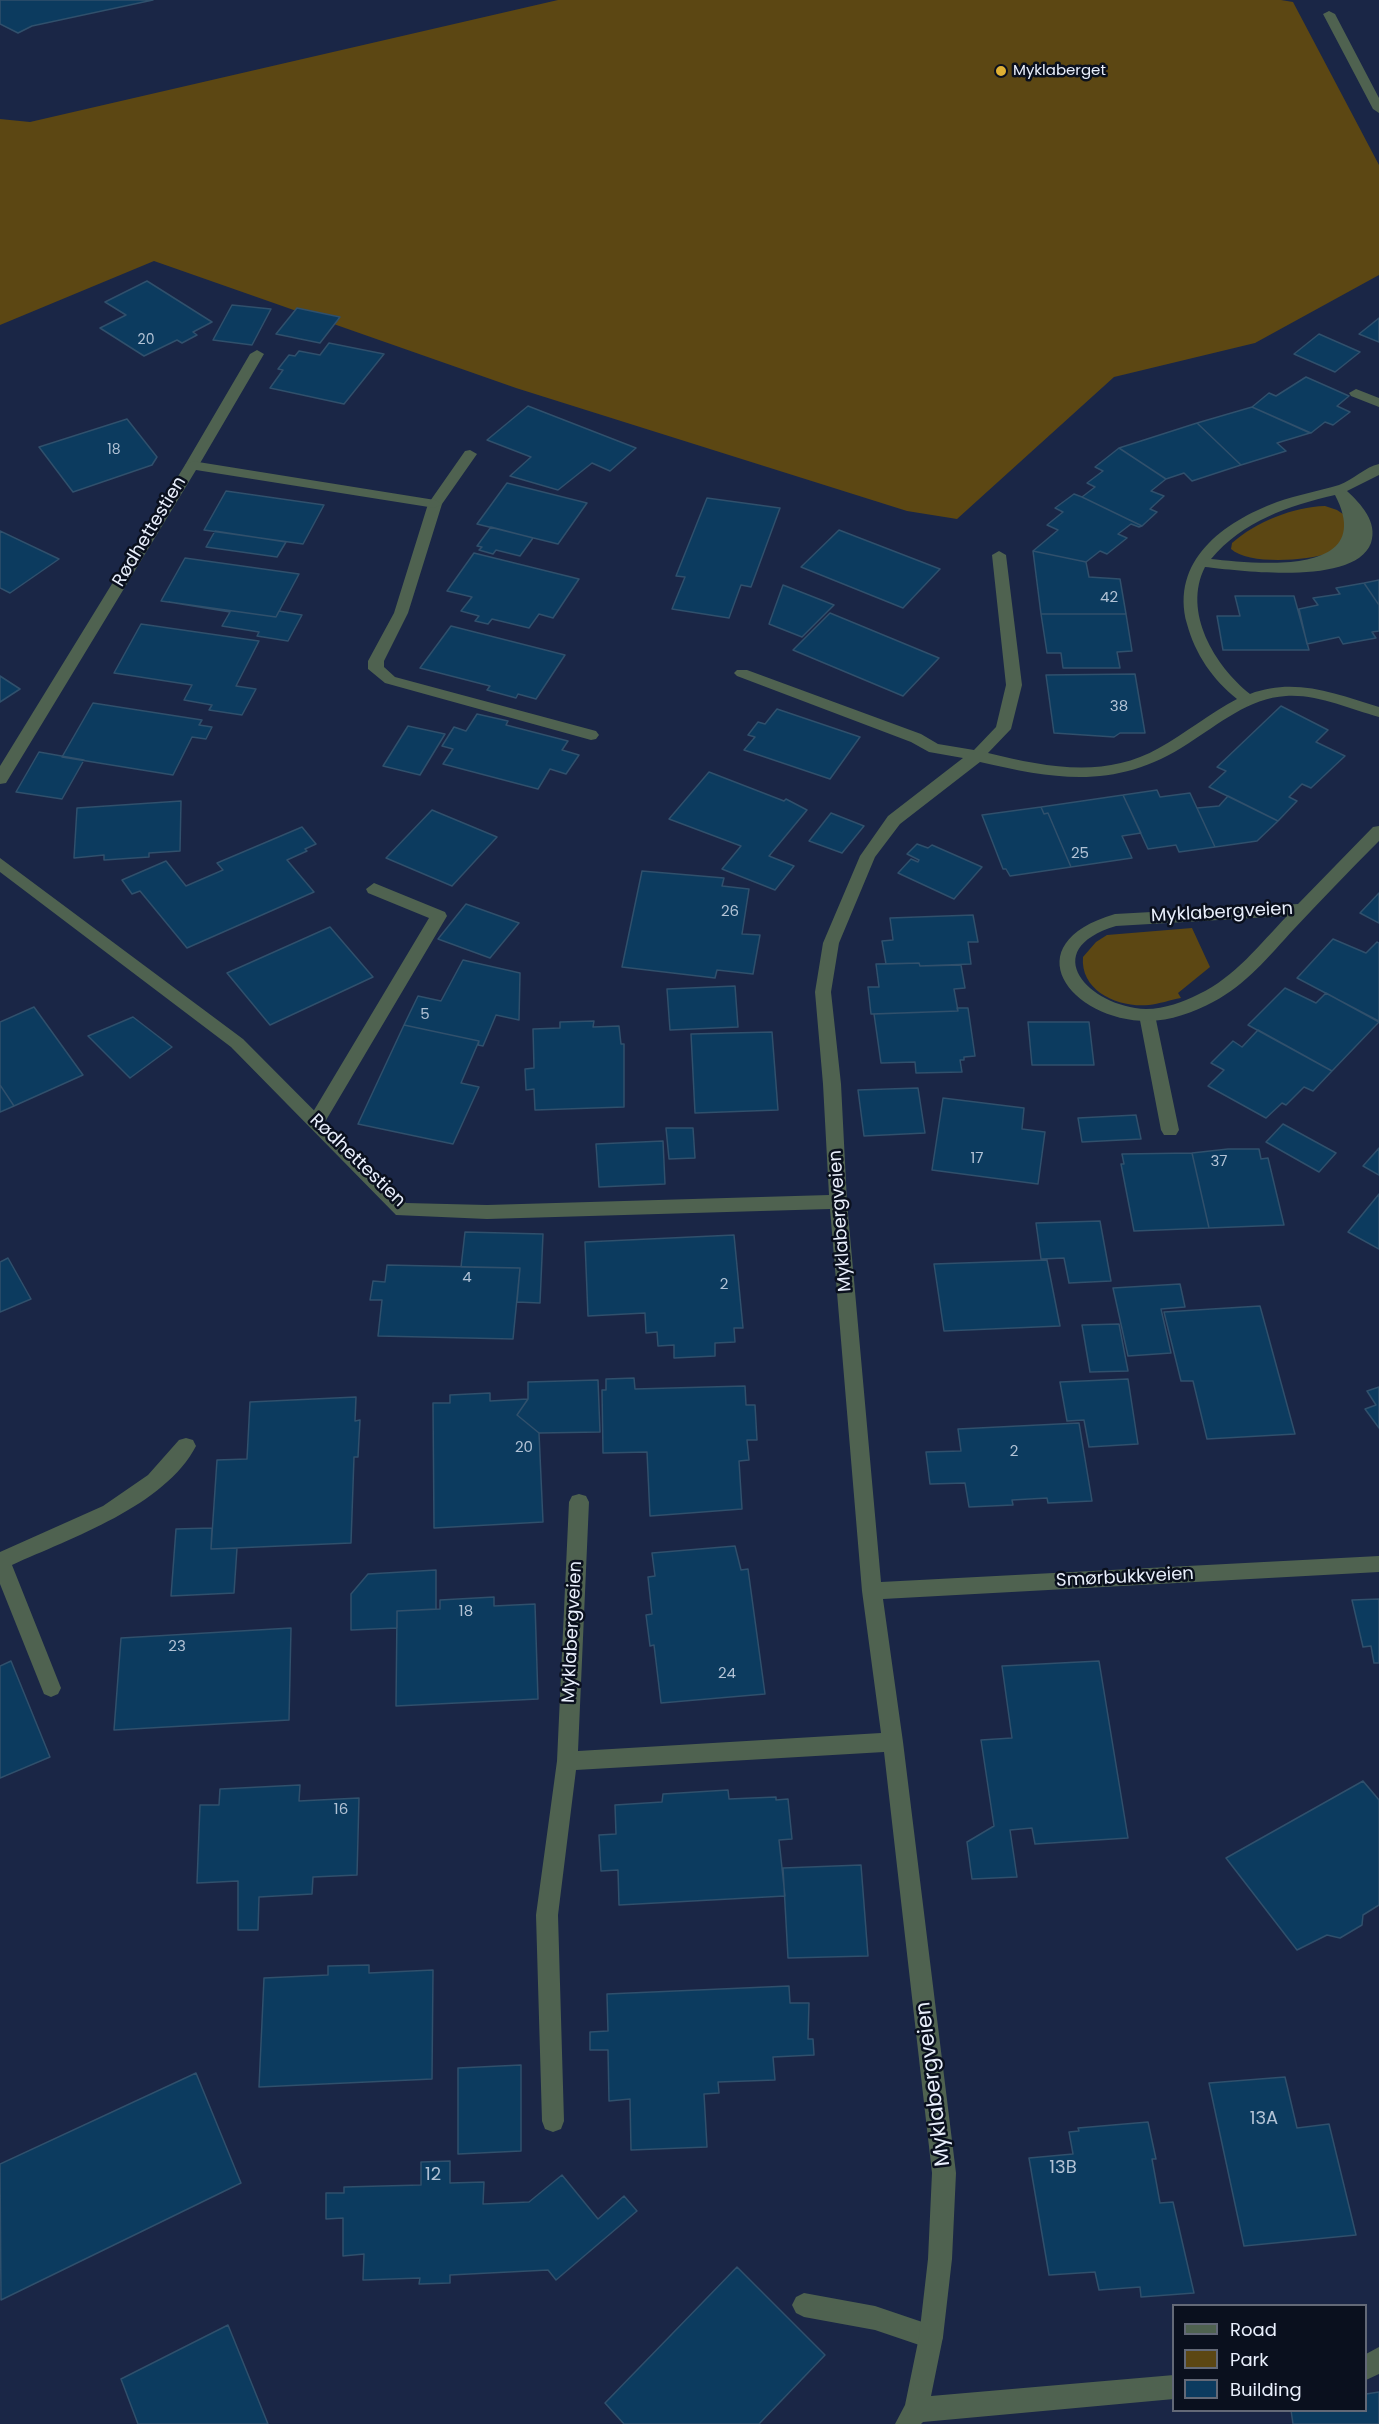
<!DOCTYPE html>
<html>
<head>
<meta charset="utf-8">
<style>
  body { margin:0 }
  #map { position:relative; width:1379px; height:2424px; overflow:hidden; background:#1a2646; font-family:Poppins,sans-serif }
  canvas { display:block }
  .legend { position:absolute; left:1172px; top:2304px; width:195px; height:108px; box-sizing:border-box; background:#0a101e; border:2px solid #636977; margin:0; padding:8px 10px; list-style:none; font-size:18px; color:#e9effc }
  .legend li { display:flex; align-items:center; gap:12px; height:30px }
  .legend b { width:30px; border:2px solid #636977 }
</style>
</head>
<body>
<div id="map">
<canvas width="1379" height="2424"></canvas>
<ul class="legend">
<li><b style="height:8px;background:#4f6250"></b>Road</li>
<li><b style="height:16px;background:#5c4713"></b>Park</li>
<li><b style="height:16px;background:#0c3b5f"></b>Building</li>
</ul>
</div>
<script>
const g = document.querySelector('canvas').getContext('2d');
g.lineJoin = 'round';
function fillPath(path, color) { g.fillStyle = color; g.fill(path, 'evenodd'); }
function trace(path, color, width, dash) { g.strokeStyle = color; g.lineWidth = width; g.lineCap = dash ? 'butt' : 'round'; g.setLineDash(dash || []); g.stroke(path); }
function drawText(font, color, halo, rows, align = 'center') {
  g.font = font + ' Poppins,sans-serif'; g.lineWidth = 5; g.setLineDash([]); g.textBaseline = 'middle'; g.strokeStyle = halo; g.fillStyle = color; for (const [text, x, y, turn = 0] of rows) {
    g.save(); g.translate(x, y); g.rotate((+turn || 0) * Math.PI / 180); g.textAlign = isNaN(turn) ? turn : align; if (halo) g.strokeText(text, 0, 0); g.fillText(text, 0, 0); g.restore();
  }
}
const green = new Path2D(`
  M558 0H1281L1293 2 1379 165V275L1255 343 1114 377 957 519 907 511 516 388 154 261 0 325V119L30 122Z
  M1325 506 1337 510 1346 516 1351 536C1345 541 1337 551 1329 553 1307 561 1248 565 1231 549L1232 543C1256 522 1293 507 1325 506Z
  M1192 928 1210 967 1178 993 1181 998C1170 1000 1159 1004 1149 1005 1118 1008 1080 991 1083 957L1096 942 1107 935Z`);
const building = new Path2D(`
  M0 0H153L32 26 18 33 0 24Z
  M147 281 212 322 193 332 197 335 182 343 177 340 144 356 100 328 126 315 105 302Z
  M232 305 271 309 252 345 213 340Z
  M297 308 340 317 320 343 276 334Z
  M1379 318V342L1359 334Z
  M1319 334 1360 352 1335 372 1294 354Z
  M329 343 384 354 344 404 270 388 283 370 278 369 289 355 295 356 299 351 320 355Z
  M1306 377 1349 396 1337 406 1350 412 1333 425 1325 422 1311 433 1252 407 1269 393 1276 396Z
  M528 406 636 448 610 471 592 463 558 490 510 476 531 457 487 440Z
  M1252 407 1310 433 1277 443 1286 451 1241 465 1197 423Z
  M127 419 157 457 152 465 73 492 39 447Z
  M1197 423 1241 465 1192 481 1184 473 1166 479 1119 448Z
  M1119 448 1166 479 1151 491 1164 496 1150 509 1157 512 1142 526 1082 497 1095 487 1087 483 1103 471 1095 467Z
  M507 483 587 503 558 544 477 524Z
  M226 491 324 505 303 544 204 530Z
  M1074 494 1082 497 1142 526 1139 527 1131 524 1118 534 1127 538 1107 554 1100 551 1086 562 1033 551 1058 530 1047 525 1063 512 1055 508Z
  M707 498 780 508 751 587 741 585 729 618 672 609 685 577 676 576Z
  M491 527 533 538 520 556 496 550 493 554 479 550 482 547 477 546Z
  M839 530 940 569 903 608 801 567Z
  M0 531 59 559 10 593 0 588Z
  M215 531 286 542 277 557 206 547Z
  M1033 551 1086 562 1089 577 1120 579 1126 614H1041Z
  M474 553 579 579 553 618 539 614 529 628 492 619 488 624 475 621 479 616 461 611 472 597 447 591Z
  M185 558 299 574 276 617 161 601Z
  M1379 580V605L1364 583Z
  M1364 583 1379 605V631L1372 632 1376 638 1343 644 1339 637 1307 644 1299 609 1318 605 1313 598 1340 594 1336 588Z
  M783 585 834 605 802 637 769 624Z
  M1235 596H1294L1309 650H1223L1217 616H1240Z
  M169 602 276 617 279 611 302 615 288 641 257 636 259 632 222 626 230 612Z
  M830 613 939 658 903 696 793 650Z
  M1041 614H1126L1132 651 1117 652 1120 668H1063L1061 653H1047Z
  M141 624 259 641 236 686 256 689 242 715 209 710 212 705 184 700 192 685 114 673Z
  M451 626 565 655 536 699 518 694 516 698 487 690 490 686 420 668Z
  M1135 674 1145 733H1120L1114 737 1054 733 1046 675Z
  M0 676 20 689 0 702Z
  M93 703 202 720 199 725 212 727 206 739 192 737 173 775 62 757Z
  M1281 706 1328 730 1316 742 1345 756 1311 788 1302 784 1289 797 1297 801 1278 821 1209 787 1226 771 1217 767Z
  M777 709 860 737 830 779 744 750 755 737 748 735 758 722 765 724Z
  M477 714 508 721 506 725 568 741 562 750 579 755 566 774 550 769 538 789 443 764 453 749 442 746 454 727 466 731Z
  M408 726 445 734 420 775 383 766Z
  M39 752 84 760 62 799 16 792Z
  M709 772 784 801 786 799 807 810 769 856 794 866 775 890 722 869 741 846 669 819Z
  M1157 790 1160 797 1190 793 1215 847 1179 852 1176 845 1148 849 1123 795Z
  M1123 795 1141 833 1122 836 1132 858 1071 867 1048 813 1044 814 1041 807Z
  M1228 796 1278 821 1257 841 1215 847 1197 808 1219 806Z
  M181 801 180 851 149 853V857L104 860V855L74 858 77 808Z
  M1041 807 1044 814 1048 813 1071 867 1010 876 1006 869H1003L982 815Z
  M432 810 497 837 452 886 386 858Z
  M831 813 864 826 842 853 809 841Z
  M302 827 316 844 305 849 307 851 287 860 314 892 187 948 140 891 132 894 122 880 166 861 186 886 223 870 217 863Z
  M917 844 928 848 932 845 982 867 954 899 898 873 911 859 918 862 919 860 907 854Z
  M642 871 724 878 722 886 749 889 742 934 760 935 753 974 717 970 715 978 622 967Z
  M1379 893V923L1360 913Z
  M466 904 519 923 490 958 438 939Z
  M973 915 978 942H968L971 964 920 966 919 963 886 964 882 941 893 940 890 918Z
  M330 927 373 977 270 1025 227 973Z
  M1333 939 1366 953 1377 942 1379 943V1021L1297 978Z
  M463 960 520 973 519 1020 496 1015 483 1046 478 1045 479 1041 404 1025 418 996 441 1001Z
  M919 963 920 966 961 965 965 988 954 989 958 1011 871 1014 868 987H879L876 964Z
  M735 986 738 1027 670 1030 667 989Z
  M1285 988 1316 1003 1326 993 1379 1022 1332 1071 1248 1025Z
  M34 1007 83 1075 14 1106 0 1085V1022Z
  M957 1008H968L975 1056 964 1057V1060H960L962 1072 916 1073 915 1062 881 1063 874 1014 958 1011Z
  M133 1017 172 1047 130 1078 88 1036Z
  M594 1021 593 1027 619 1026 621 1044H624V1107L535 1110 534 1089 526 1090 525 1069 534 1068 533 1029 560 1028V1022Z
  M1028 1022H1089L1094 1065H1032Z
  M404 1025 479 1041 461 1083 479 1087 453 1144 358 1124Z
  M1258 1030 1332 1071 1313 1091 1304 1087 1286 1105 1282 1103 1266 1118 1208 1086 1224 1070 1211 1063 1233 1041 1242 1047Z
  M772 1032 778 1110 695 1113 691 1034Z
  M0 1085 14 1106 0 1112Z
  M918 1088 925 1133 864 1136 858 1090Z
  M943 1098 1024 1108 1022 1129 1045 1132 1038 1184 932 1170Z
  M1136 1115 1141 1139 1082 1142 1078 1118Z
  M1283 1124 1336 1153 1319 1172 1266 1142Z
  M666 1128H693L695 1158 669 1159Z
  M663 1141 665 1184 599 1187 596 1144Z
  M1379 1148V1175L1363 1166Z
  M1228 1149H1259L1261 1159 1268 1158 1284 1225 1209 1228 1192 1153Z
  M1192 1153 1209 1228 1134 1231 1121 1164H1124L1122 1154Z
  M1379 1194V1249L1348 1232Z
  M1100 1221 1111 1281 1069 1283 1064 1258 1041 1259 1036 1223Z
  M465 1232 543 1234 540 1303 517 1302 520 1268 461 1267Z
  M734 1235 743 1328H734L735 1342 715 1343V1356L674 1358V1345L658 1346 657 1332 646 1333 645 1313 588 1316 585 1242Z
  M8 1258 31 1299 0 1312V1262Z
  M1047 1260 1060 1326 944 1331 934 1264Z
  M387 1265 520 1268 513 1339 378 1336 382 1300H370L373 1281 385 1282Z
  M1180 1284 1185 1307 1161 1309 1171 1353 1128 1356 1113 1288Z
  M1260 1306 1295 1434 1207 1439 1193 1381H1181L1164 1312Z
  M1119 1324 1128 1371 1090 1372 1082 1325Z
  M634 1378 635 1389 745 1386 746 1405H755L757 1440H747L749 1460 739 1461 742 1509 650 1516 647 1452 603 1453 602 1390H606V1379Z
  M1128 1379 1138 1444 1089 1447 1084 1420 1067 1421 1060 1382Z
  M598 1380 600 1432 539 1433 517 1415 528 1399V1382Z
  M1379 1387V1428L1365 1409 1376 1405 1367 1391Z
  M490 1393V1401L528 1399 517 1415 539 1433 543 1522 434 1528 433 1403H450V1395Z
  M356 1397 355 1421 360 1420 358 1457H354L351 1543 211 1549 217 1460 247 1459 250 1402Z
  M1079 1423 1092 1501 1048 1503 1047 1498 1012 1500 1013 1505 969 1507 965 1483 930 1484 926 1452 961 1451 958 1429Z
  M212 1528 211 1549 237 1548 234 1593 171 1596 176 1529Z
  M735 1546 741 1570 748 1569 765 1694 661 1703 654 1645 650 1646 646 1615 652 1614 648 1577 655 1576 652 1553Z
  M436 1570V1609L397 1611V1628L351 1630V1594L368 1574Z
  M494 1597V1606L535 1604 538 1699 396 1706 397 1611 440 1609V1600Z
  M1379 1599V1663H1374L1371 1646 1363 1647 1352 1600Z
  M291 1628 289 1720 114 1730 121 1638Z
  M11 1661 50 1757 0 1778V1666Z
  M1099 1661 1128 1838 1035 1844 1032 1828 1010 1830 1017 1877 972 1879 967 1842 994 1826 981 1740 1012 1738 1002 1666Z
  M1363 1781 1379 1800V1905L1363 1915 1362 1925 1340 1938 1327 1935 1297 1950 1226 1858Z
  M300 1785 299 1801 359 1798 357 1875 313 1877 312 1894 259 1897 258 1930H238V1881L197 1883 200 1805H219L220 1789Z
  M728 1790 729 1799 776 1797V1800L788 1799 792 1839 779 1840 785 1896 619 1905 618 1870 601 1871 599 1835 616 1834 615 1805 662 1802 663 1794Z
  M861 1865 868 1956 788 1958 783 1868Z
  M369 1965V1973L433 1970 432 2079 259 2087 264 1978 328 1975V1966Z
  M789 1986 790 2003H809L808 2039H813L814 2055 773 2057 775 2080 718 2082 719 2093 704 2094 707 2147 631 2150 630 2099 609 2101 608 2050H590V2032L608 2031 607 1994Z
  M521 2065V2151L458 2154V2068Z
  M196 2073 241 2183 1 2300 0 2164Z
  M1285 2077 1297 2128 1329 2124 1356 2235 1244 2246 1209 2083Z
  M1148 2122 1156 2159H1152L1160 2203 1173 2202 1194 2293 1141 2297 1140 2287 1099 2290 1095 2272 1049 2275 1029 2158 1073 2154 1069 2132 1079 2131 1078 2128Z
  M450 2161V2183L484 2182 483 2204 529 2202 562 2175 598 2219 624 2196 637 2211 556 2280 548 2270 450 2275V2283L419 2284 420 2278 363 2280 364 2254 343 2256V2218L326 2219V2193H344V2187L421 2185V2162Z
  M737 2267 825 2355 759 2424H624L605 2403Z
  M228 2325 268 2424H138L121 2379Z
  M1379 2392V2424H1293L1291 2410H1366V2394Z`);
const lane = new Path2D(`
  M1329 11 1335 14 1379 98V113L1373 109 1323 14Z
  M257 350 264 354 199 465 197 468H187L185 465 250 354Z
  M470 450 477 454 442 504 408 613 384 661V667L395 677 596 731 599 735 596 739 591 740 385 683 368 669V661L394 613 428 504 465 451Z
  M374 883 445 912 447 916 322 1127H310L307 1122 429 918 368 893 366 889Z
  M1147 1009 1155 1015 1179 1130 1176 1135H1164L1161 1130 1139 1015Z
  M804 2293 875 2306 940 2328 943 2337 940 2346 931 2349 875 2330 804 2317 796 2313 792 2305 796 2297Z`);
const street = new Path2D(`
  M1356 389 1379 398V407L1351 396 1349 393Z
  M192 461 435 500 442 504 435 508 196 470 6 783 0 784V766L185 465Z
  M1379 464V475L1347 491C1361 504 1378 522 1371 543 1355 586 1242 571 1205 567 1182 612 1215 666 1250 694 1295 677 1336 694 1379 707V717C1349 709 1318 694 1286 696 1249 698 1219 724 1189 743 1118 790 1058 780 980 762L900 824 875 857 839 943 831 992 841 1084 847 1202 881 1582 1379 1556V1572L883 1599 903 1742 956 2173 952 2259 943 2337 931 2396 1174 2375V2399L923 2422 921 2424H895L905 2405 919 2337 928 2259 932 2173 884 1752 576 1770 558 1915 564 2121 561 2129 553 2132 545 2129 542 2121 536 1915 557 1761 569 1502 572 1496 579 1494 586 1496 589 1502 578 1751 881 1733 862 1591 830 1209 487 1219 396 1215 231 1047 0 872V858L243 1039 406 1203 487 1205 829 1195 823 1084 815 992 823 943 860 856 888 816 963 758 929 752 911 742 737 676 734 673 737 670H747L921 734 938 744 974 750 996 727 1006 685 992 555 999 551 1006 555 1022 685 1011 729 988 753C1046 767 1105 779 1159 748 1186 733 1210 713 1237 699 1213 680 1195 654 1187 624 1170 561 1223 522 1277 502 1297 495 1318 491 1339 485 1353 480 1365 467 1379 464ZM1335 495C1379 579 1251 563 1211 559 1243 521 1288 506 1335 495Z
  M1379 826V841C1350 870 1322 899 1294 929 1269 956 1246 985 1213 1002 1194 1012 1170 1021 1148 1021 1070 1021 1012 944 1115 914L1298 904 1373 827ZM1287 916C1260 944 1235 977 1199 994 1183 1002 1165 1009 1146 1009 1089 1007 1036 950 1116 926Z
  M186 1438 193 1440 196 1446C165 1506 71 1538 12 1565L61 1688 58 1694 51 1697 44 1694 0 1584V1552L103 1506 148 1475 179 1440Z
  M1379 2347V2374L1366 2380V2354Z`);
const markers = [
  [1001,71,6,"#dfb034"]
];
const farNumbernames = [
  ["20",146,340],
  ["18",114,450]
];
const farPoinames = [
  ["Myklaberget",1013,71]
];
const numberNames = [
  ["42",1109,598],
  ["38",1119,707],
  ["25",1080,854],
  ["26",730,912],
  ["5",425,1015],
  ["17",977,1159],
  ["37",1219,1162],
  ["4",467,1278],
  ["2",724,1285],
  ["20",524,1448],
  ["2",1014,1452],
  ["18",466,1612],
  ["23",177,1647],
  ["24",727,1674],
  ["16",341,1810]
];
const streetNames = [
  ["Rødhettestien",150,532,-59],
  ["Myklabergveien",1222,913,-3],
  ["Rødhettestien",357,1161,44],
  ["Myklabergveien",841,1221,-94],
  ["Smørbukkveien",1125,1578,-3],
  ["Myklabergveien",573,1632,-87]
];
const nearNumbernames = [
  ["13A",1264,2119],
  ["13B",1063,2168],
  ["12",433,2175]
];
const nearStreetnames = [
  ["Myklabergveien",934,2084,-97]
];
fillPath(green, '#5c4713');
fillPath(building, '#0c3b5f');
trace(building, '#30506c', 1.5);
fillPath(lane, '#4f6250');
fillPath(street, '#4f6250');
for (const [x, y, r, color] of markers) { const dot = new Path2D(); dot.arc(x, y, r, 0, 2 * Math.PI); g.fillStyle = color; g.fill(dot); trace(dot, '#0a101e', 2); }
drawText('14px', '#b2c2d5', null, farNumbernames);
drawText('15px', '#e9effc', '#0a101e', farPoinames, 'left');
drawText('15px', '#b2c2d5', null, numberNames);
drawText('18px', '#e9effc', '#0a101e', streetNames);
drawText('18px', '#b2c2d5', null, nearNumbernames);
drawText('21px', '#e9effc', '#0a101e', nearStreetnames);
</script>
</body>
</html>
